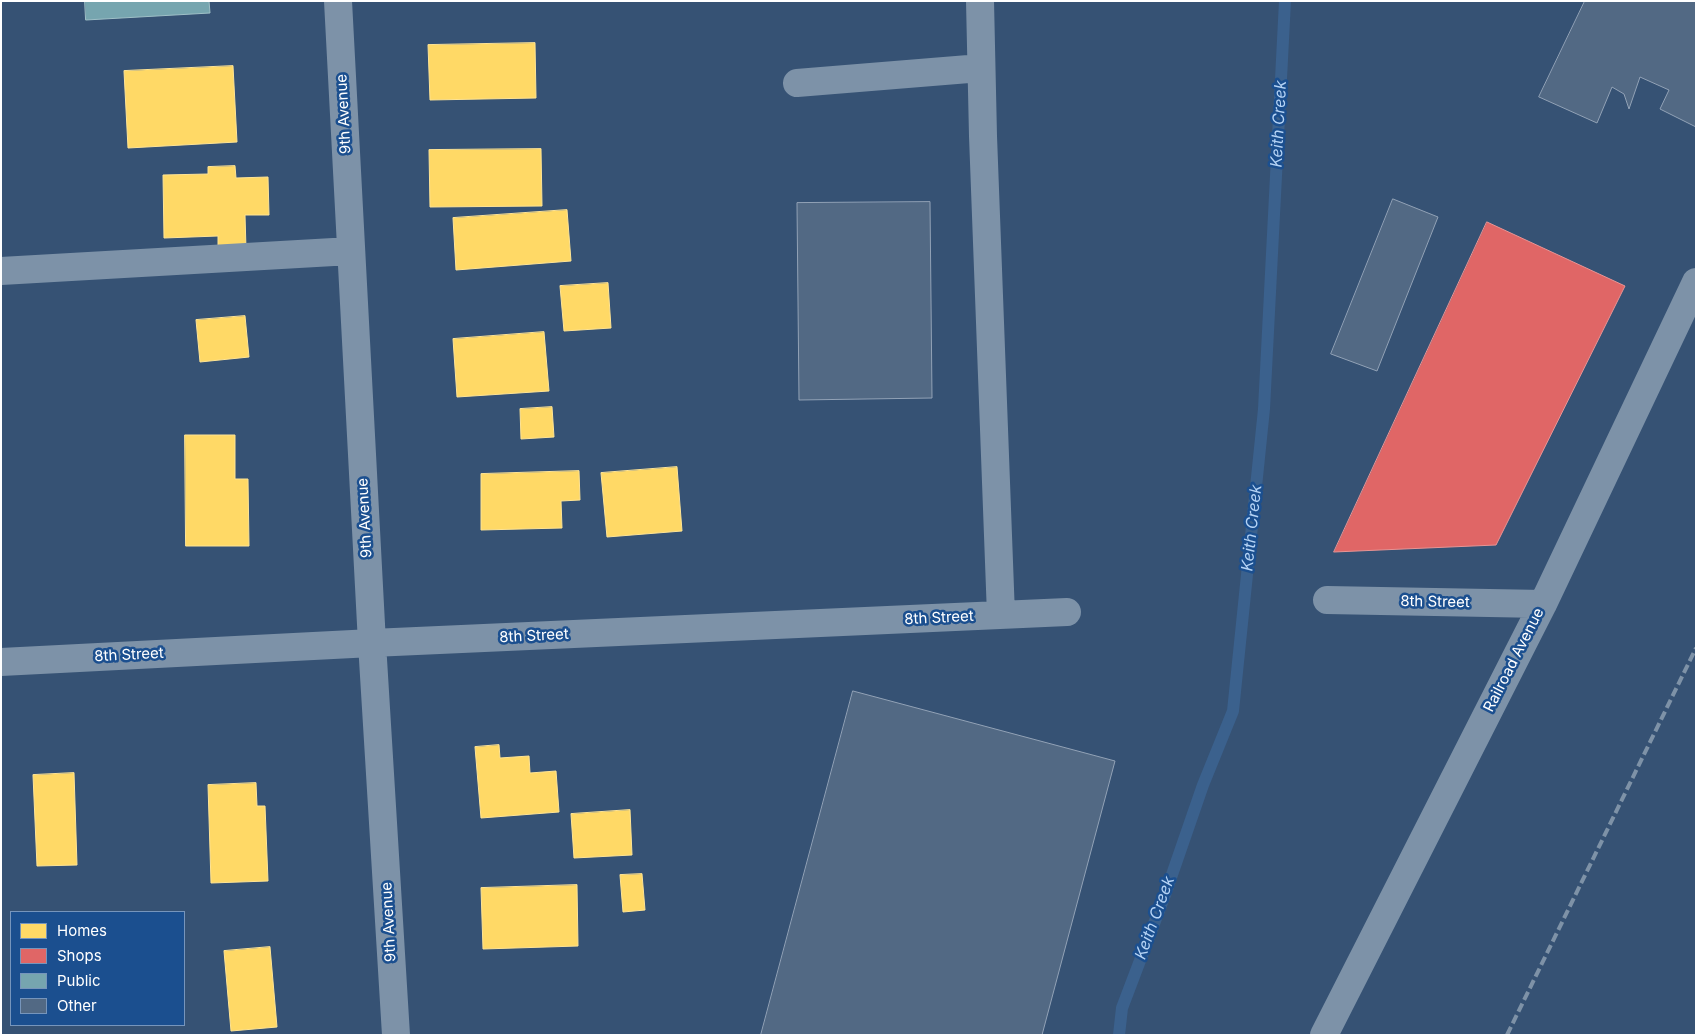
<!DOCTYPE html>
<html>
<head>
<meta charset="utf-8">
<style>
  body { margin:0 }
  #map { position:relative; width:1697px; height:1036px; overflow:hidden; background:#365274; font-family:Inter,sans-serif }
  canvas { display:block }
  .frame { position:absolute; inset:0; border:2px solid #fff; pointer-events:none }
  .legend { position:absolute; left:10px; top:911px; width:175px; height:115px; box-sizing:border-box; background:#1b4f8f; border:1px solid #7695bc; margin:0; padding:6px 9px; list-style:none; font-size:15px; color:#fff }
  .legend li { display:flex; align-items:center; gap:10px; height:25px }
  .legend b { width:25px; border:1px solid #7695bc }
</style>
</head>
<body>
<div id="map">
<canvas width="1697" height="1036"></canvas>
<div class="frame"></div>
<ul class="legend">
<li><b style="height:14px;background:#ffd966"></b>Homes</li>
<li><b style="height:14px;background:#e06666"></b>Shops</li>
<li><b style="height:14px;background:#76a5af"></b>Public</li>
<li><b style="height:14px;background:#526984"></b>Other</li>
</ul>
</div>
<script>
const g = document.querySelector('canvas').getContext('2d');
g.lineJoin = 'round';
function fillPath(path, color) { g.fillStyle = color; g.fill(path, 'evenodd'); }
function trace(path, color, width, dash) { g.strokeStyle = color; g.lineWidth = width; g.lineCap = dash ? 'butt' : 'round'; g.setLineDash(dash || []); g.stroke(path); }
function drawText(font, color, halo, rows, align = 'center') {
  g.font = font + ' Inter,sans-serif'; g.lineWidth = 5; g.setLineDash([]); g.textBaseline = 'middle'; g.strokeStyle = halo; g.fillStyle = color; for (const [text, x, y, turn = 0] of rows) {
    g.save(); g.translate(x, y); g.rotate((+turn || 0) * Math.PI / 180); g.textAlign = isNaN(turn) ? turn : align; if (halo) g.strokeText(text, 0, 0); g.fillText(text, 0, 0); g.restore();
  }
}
const homes = new Path2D(`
  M535 43 536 98 430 100 428 45Z
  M233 66 237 142 128 148 124 71Z
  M541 149 542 206 430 207 429 150Z
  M235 166 236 178 268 177 269 215H245L246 249 218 250V236L164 238 163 175 208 174V167Z
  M567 210 571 261 456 270 453 218Z
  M608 283 611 328 564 331 560 286Z
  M245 316 249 357 200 362 196 320Z
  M544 332 549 391 457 397 453 339Z
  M552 407 554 437 521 439 520 409Z
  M185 435H235V479H248L249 546H186Z
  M677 467 682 531 607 537 601 473Z
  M579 471 580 500 561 501 562 528 481 530V474Z
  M499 745 500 758 529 756 530 773 556 771 559 812 481 818 475 747Z
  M74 773 77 865 37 866 33 775Z
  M256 783 257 806H265L268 881 211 883 208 785Z
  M630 810 632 855 574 858 571 814Z
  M642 874 645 910 623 912 620 875Z
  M577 885 578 946 483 949 481 888Z
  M270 947 277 1027 231 1031 224 951Z`);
const shops = new Path2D(`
  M1487 222 1625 286 1496 545 1334 552Z`);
const public = new Path2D(`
  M85 1H209L210 13 86 20Z`);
const stream = new Path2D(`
  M1119 1035 1122 1008 1166 892 1203 785 1233 711 1264 409 1285 1`);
const building = new Path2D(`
  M1585 1H1696V127L1660 109 1669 90 1640 77 1629 109 1624 94 1612 87 1597 123 1539 97Z
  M1393 199 1438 217 1377 371 1331 354Z
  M930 202 932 398 799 400 797 203Z
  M853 691 1115 761 1042 1035H761Z`);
const minor = new Path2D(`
  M338 1 372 643 396 1035
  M980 1 983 136 1001 615
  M797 83 981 68
  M1 271 351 251
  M1327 600 1543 604
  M1 662 372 643 1067 612
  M1324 1035 1543 604 1696 282`);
const rail = new Path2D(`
  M1507 1035 1696 648`);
const streetNames = [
  ["9th Avenue",344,114,-93],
  ["9th Avenue",365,518,-93],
  ["8th Street",1435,602,1],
  ["8th Street",939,618,-3],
  ["8th Street",534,636,-3],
  ["8th Street",129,655,-3],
  ["Railroad Avenue",1514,660,-63],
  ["9th Avenue",389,922,-93]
];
const waterNames = [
  ["Keith Creek",1279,124,-87],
  ["Keith Creek",1252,528,-84],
  ["Keith Creek",1155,918,-70]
];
fillPath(homes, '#ffd966');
trace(homes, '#ffe494', 1);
fillPath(shops, '#e06666');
trace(shops, '#e99494', 1);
fillPath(public, '#76a5af');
trace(public, '#9fc0c7', 1);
trace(stream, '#3b618d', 12);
fillPath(building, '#526984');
trace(building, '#92a2b6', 1);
trace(minor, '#7d92a8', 28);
trace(rail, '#7e92a7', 4, [9, 4]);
drawText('15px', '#fff', '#1b4f8f', streetNames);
drawText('italic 16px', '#b5d3f5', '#1b4f8f', waterNames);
</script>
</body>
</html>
